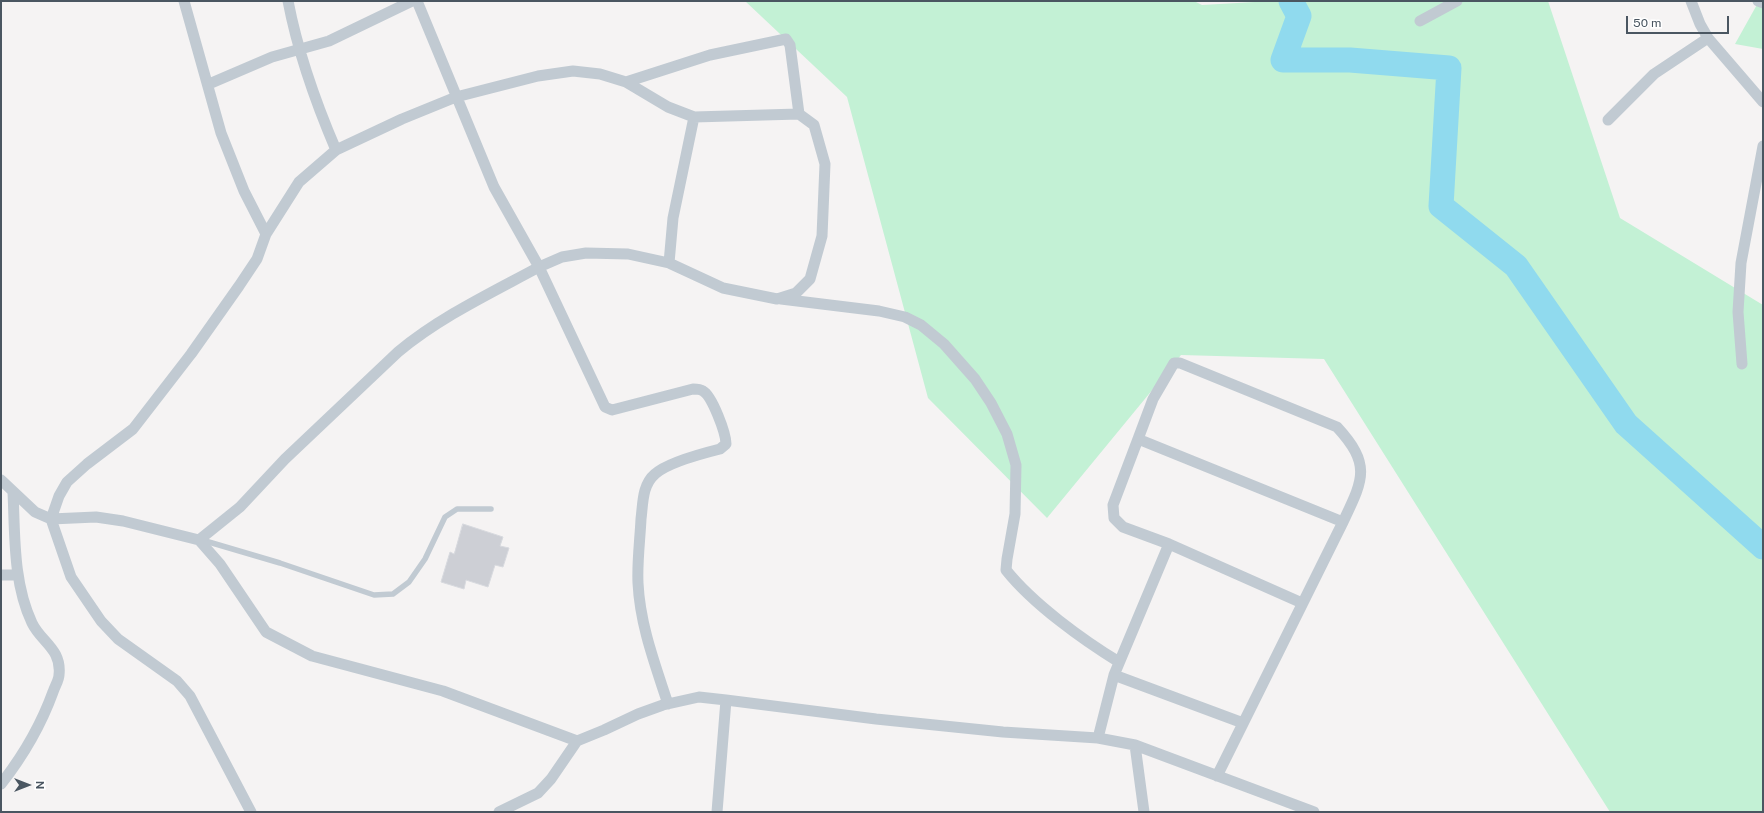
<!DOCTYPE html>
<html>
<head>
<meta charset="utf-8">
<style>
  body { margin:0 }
  #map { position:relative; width:1764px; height:813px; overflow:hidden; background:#f5f3f3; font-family:"Public Sans",sans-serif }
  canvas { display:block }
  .frame { position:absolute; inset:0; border:2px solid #4a5661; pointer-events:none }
  .north { position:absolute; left:8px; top:765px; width:40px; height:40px; -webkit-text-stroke:3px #fff; paint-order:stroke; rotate:90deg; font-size:11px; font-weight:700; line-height:16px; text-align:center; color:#4a5661 }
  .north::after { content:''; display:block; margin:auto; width:14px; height:18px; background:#4a5661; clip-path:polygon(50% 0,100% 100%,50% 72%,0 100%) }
  .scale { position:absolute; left:1626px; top:16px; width:103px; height:18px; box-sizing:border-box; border:2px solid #4a5661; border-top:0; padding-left:5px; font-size:12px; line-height:14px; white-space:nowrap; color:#4a5661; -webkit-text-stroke:3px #fff; paint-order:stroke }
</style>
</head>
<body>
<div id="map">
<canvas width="1764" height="813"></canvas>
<div class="frame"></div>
<div class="north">N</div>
<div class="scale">50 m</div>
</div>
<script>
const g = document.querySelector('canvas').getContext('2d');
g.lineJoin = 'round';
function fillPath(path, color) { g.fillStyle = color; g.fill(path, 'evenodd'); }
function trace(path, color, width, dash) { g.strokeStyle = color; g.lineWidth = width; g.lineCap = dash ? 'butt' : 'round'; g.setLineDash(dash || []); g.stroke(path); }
const green = new Path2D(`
  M745 1H1194L1202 5 1272 1H1548L1620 218 1763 305V812H1610L1324 359 1181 355 1047 518 928 398 847 97Z
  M1759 1H1763V49L1735 44Z`);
const river = new Path2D(`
  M1291 1 1299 16 1283 60H1350L1449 68 1441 206 1516 266 1626 424 1763 547`);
const building = new Path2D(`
  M463 524 503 537 500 546 509 548 503 567 495 565 488 587 466 580 464 589 441 582 450 552 454 554Z`);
const lane = new Path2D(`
  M202 540 280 563 374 595 393 594 409 582 425 559 445 517 457 509H491`);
const street = new Path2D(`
  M184 1 221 133 244 191 266 234
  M288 1C298 53 315 101 336 150
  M1691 1 1700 24 1708 38 1763 102
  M1758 1 1763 3
  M1420 21 1457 1
  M626 82 710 55 786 39 790 45 799 114
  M209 84 272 57 329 41 412 1
  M1608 120 1654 74 1708 38
  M669 263 673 218 694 117
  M781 299 879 311 905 317 921 325 944 344 975 379 991 403 1007 434 1016 465 1015 514 1007 559 1006 570C1033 604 1083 640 1119 662
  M1742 364 1738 312 1741 263 1763 146
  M1138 439 1343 522
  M1 480 35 512 51 519 96 517 123 521 199 540 240 507 285 459 398 352C440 317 491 293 539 267L605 407 612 410 693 389C696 389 700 389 703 391 712 396 726 433 726 444L720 449C704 453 667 463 655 474 642 485 643 504 641 519 640 540 637 562 638 583 640 625 655 664 668 704
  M199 540 220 564 266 632 312 656 443 691 577 741
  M1 575H18
  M1114 675 1243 723
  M1098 738 1114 675 1169 544
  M1135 745 1144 812
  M1217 776 1343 522C1363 480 1372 465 1337 427L1180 363H1174L1153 399 1138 439 1113 505 1114 518 1123 527 1169 544 1302 603
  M1 784C23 756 41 725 53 692 55 686 59 680 59 675 62 649 41 642 32 623 13 583 15 535 13 492
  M251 812 190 696 177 681 118 639 101 621 71 577 51 519 59 496 67 482 87 464 133 429 191 354 239 286 257 259 266 234 299 182 336 150 402 119 456 97 538 76 573 71 600 74 626 82 668 107 694 117 799 114 814 125 825 164 822 236 810 279 796 293 777 299 723 288 669 263 628 254 586 253 562 257 539 267 494 187 417 1
  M499 812 538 793 551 779 577 741 604 730 638 714 663 705 699 697 726 700 876 719 1003 732 1098 738 1135 745 1314 812
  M717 812 726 700`);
fillPath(green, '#c3f1d5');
trace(river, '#90daee', 25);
fillPath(building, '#cdcfd5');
trace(building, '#d7d9de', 1);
trace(lane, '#c1cad2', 5.5);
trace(street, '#c1cad2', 11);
</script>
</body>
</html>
